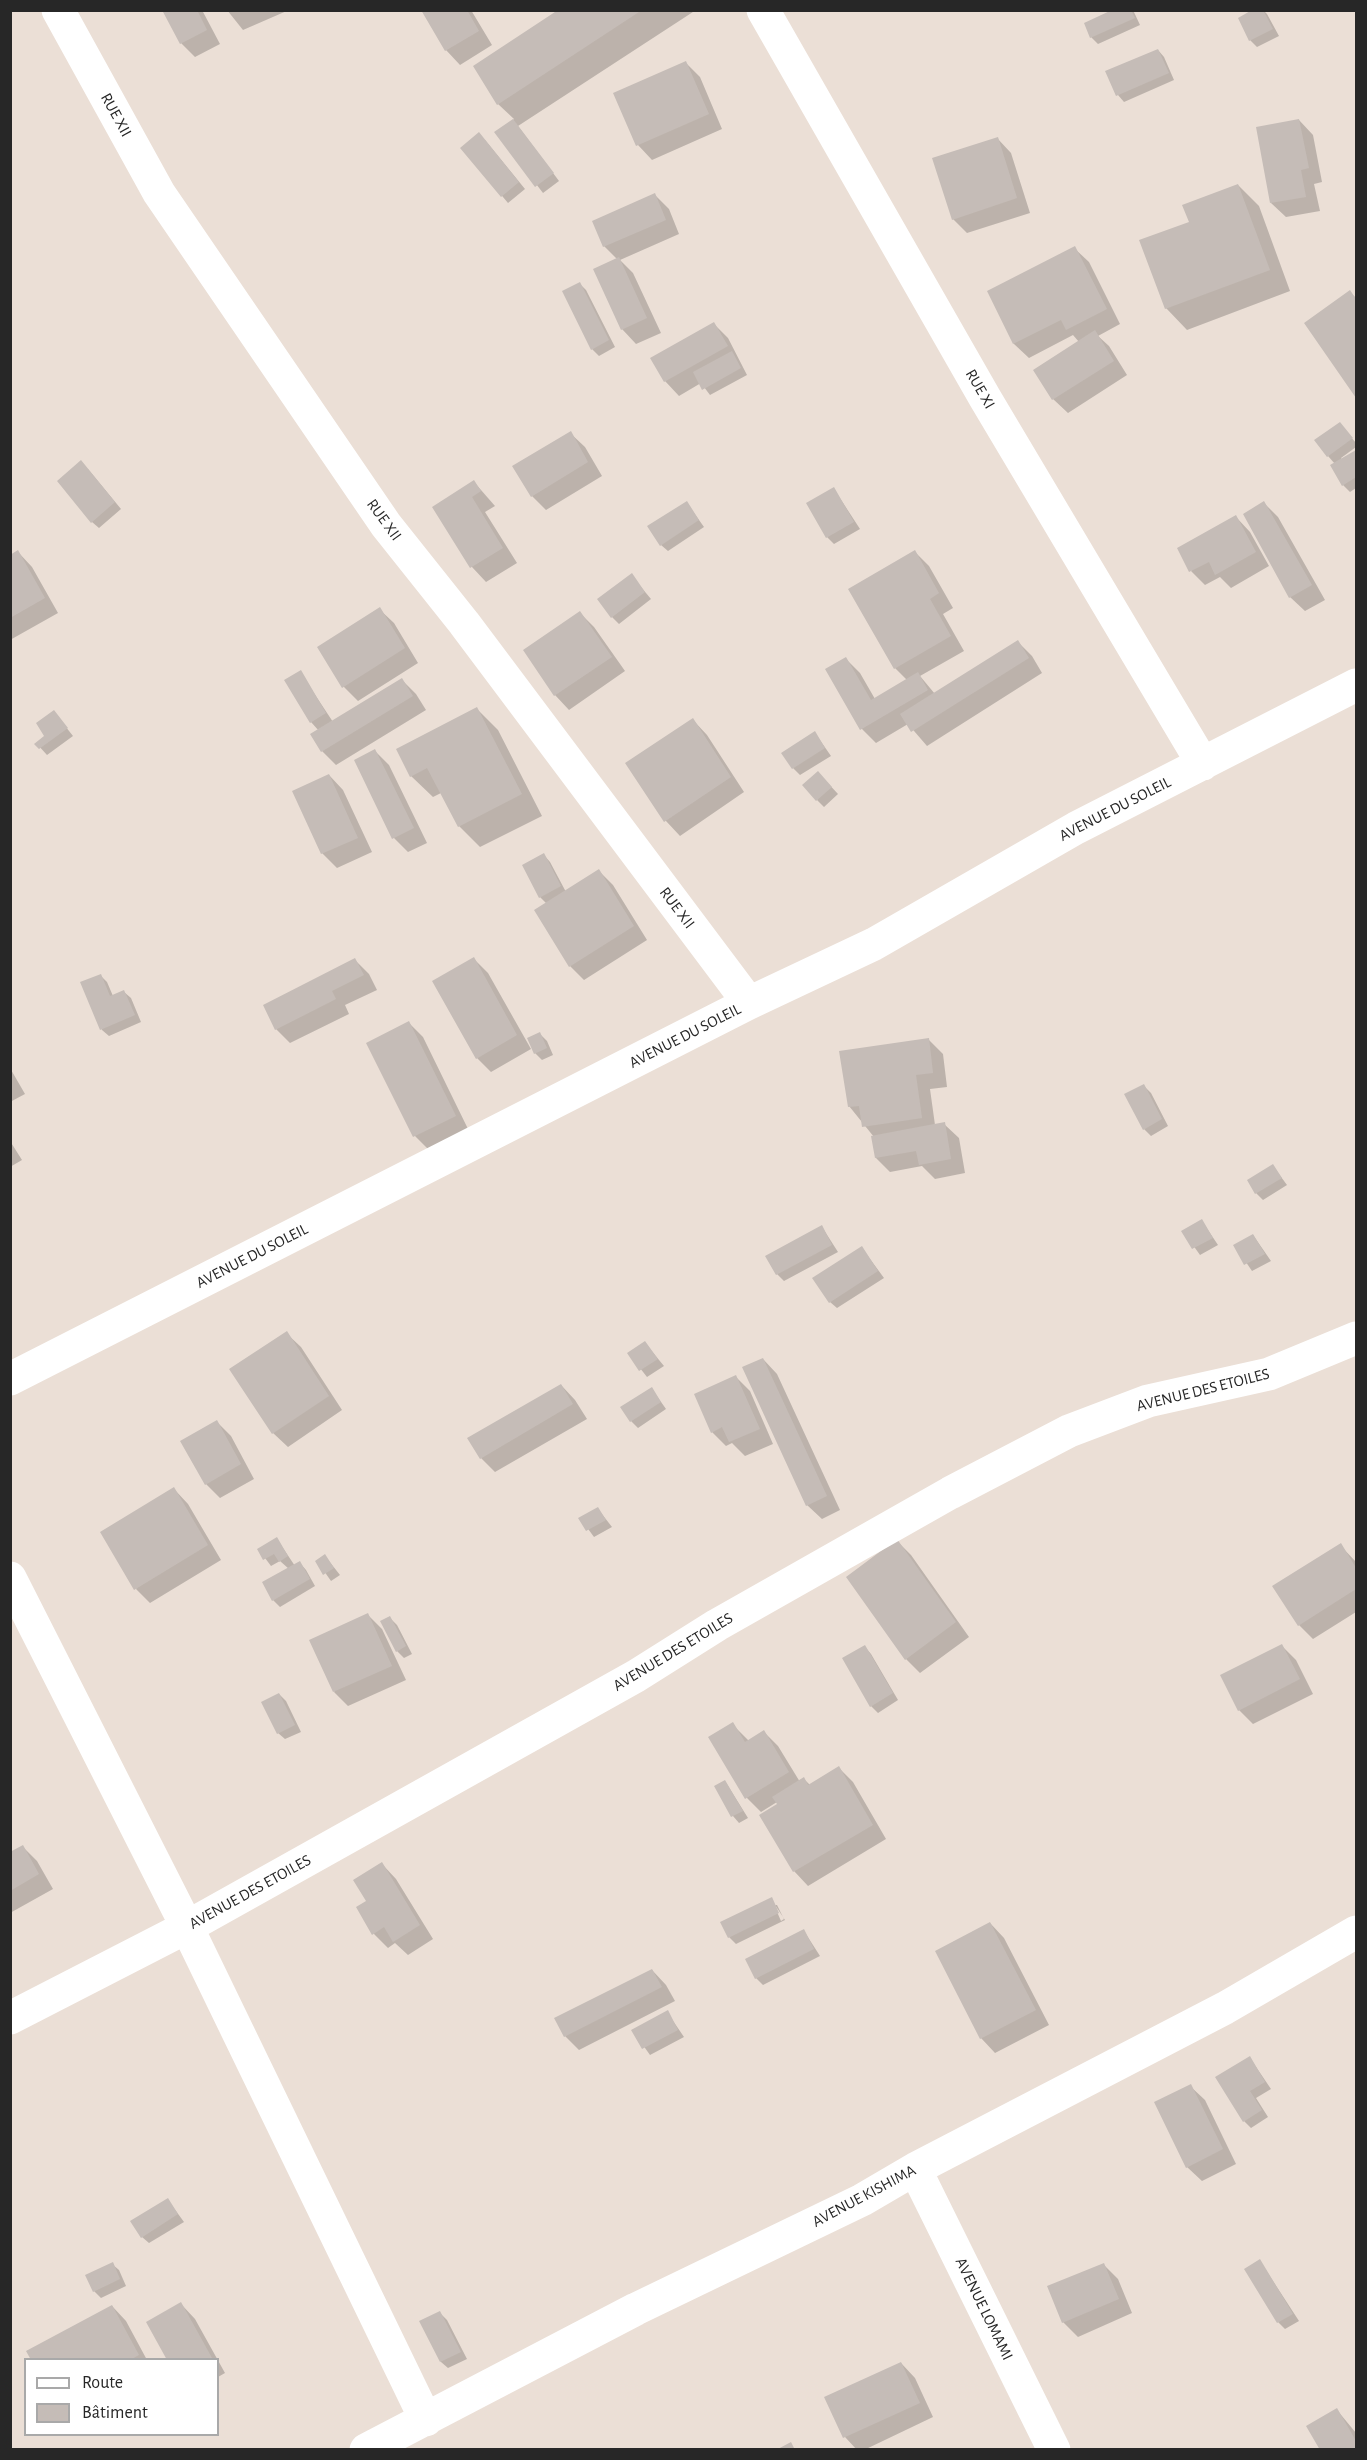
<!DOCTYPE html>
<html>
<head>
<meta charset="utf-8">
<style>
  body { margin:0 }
  #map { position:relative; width:1367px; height:2460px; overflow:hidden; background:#ebdfd6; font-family:"Alegreya Sans",sans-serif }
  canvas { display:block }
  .frame { position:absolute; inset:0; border:12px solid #272727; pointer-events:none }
  .legend { position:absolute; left:24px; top:2358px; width:195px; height:78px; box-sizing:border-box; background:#fff; border:2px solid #a9a9a9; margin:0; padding:8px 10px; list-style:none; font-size:18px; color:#272727 }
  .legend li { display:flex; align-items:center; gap:12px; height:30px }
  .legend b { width:30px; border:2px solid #a9a9a9 }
</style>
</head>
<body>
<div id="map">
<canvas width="1367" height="2460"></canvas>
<div class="frame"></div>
<ul class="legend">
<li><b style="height:8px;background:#fff"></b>Route</li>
<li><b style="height:16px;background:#c5bcb7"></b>Bâtiment</li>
</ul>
</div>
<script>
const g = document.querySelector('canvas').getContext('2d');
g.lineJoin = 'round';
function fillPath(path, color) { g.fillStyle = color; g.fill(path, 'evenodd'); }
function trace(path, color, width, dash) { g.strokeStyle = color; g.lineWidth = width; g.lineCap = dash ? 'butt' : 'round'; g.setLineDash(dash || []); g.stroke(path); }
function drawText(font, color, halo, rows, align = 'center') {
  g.font = font + ' "Alegreya Sans",sans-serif'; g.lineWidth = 4.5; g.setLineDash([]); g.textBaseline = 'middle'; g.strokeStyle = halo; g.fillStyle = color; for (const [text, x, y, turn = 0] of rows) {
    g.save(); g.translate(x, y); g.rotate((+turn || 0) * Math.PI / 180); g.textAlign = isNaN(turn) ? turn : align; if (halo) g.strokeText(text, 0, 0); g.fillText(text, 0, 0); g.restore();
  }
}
const shadow = new Path2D(`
  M164 10H202L220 44 195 57 181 43Z
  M227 10H289L243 30Z
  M422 10H471L492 45 460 65 446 50Z
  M561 10H696L518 126 559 181 543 193 497 133 514 119 498 104Z
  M1116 10H1133L1140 25 1098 44 1091 37Z
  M1255 10H1263L1267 14 1279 36 1257 47 1250 40Z
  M1158 50 1164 57 1174 80 1124 102 1118 95 1107 72Z
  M686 63 700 77 722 129 652 160 638 145 615 94Z
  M1299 120 1313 135 1322 182 1314 184 1320 211 1286 217 1271 203Z
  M997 138 1011 153 1030 213 967 233 953 219Z
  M485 140 525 189 508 203 462 148Z
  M1238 185 1259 206 1290 291 1187 330 1166 308 1191 222Z
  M655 195 669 209 679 234 620 260 633 273 661 333 636 344 622 329 617 259 604 246Z
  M1074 248 1089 262 1120 324 1098 336 1109 346 1127 375 1068 413 1053 399 1079 342 1073 335 1029 358 1014 344 989 292Z
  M579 283 586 290 615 347 599 356 592 349Z
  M1350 292 1356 298V395L1306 324Z
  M714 324 728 338 747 375 710 395 701 383 679 396 665 381Z
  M1340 424 1356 443V447L1341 458 1342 460 1356 452V488L1350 492 1343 485 1335 464 1328 456Z
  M570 433 585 447 602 476 546 510 532 496Z
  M88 469 121 509 99 528 92 522Z
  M474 482 495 506 485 512 517 563 486 582 472 567 434 507Z
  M834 489 860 529 834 544 827 537Z
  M687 503 704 527 668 551 661 545Z
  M1264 503 1278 517 1325 600 1305 611 1290 597Z
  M1236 517 1250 532 1269 566 1231 588 1220 577 1205 585 1191 571Z
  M18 552 32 567 58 613 10 640V557Z
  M915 552 929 566 953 608 943 614 964 651 920 676 935 694 1018 642 1032 656 1042 673 927 746 908 724 876 743 862 729 846 659 860 673 875 699 907 680 895 668Z
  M631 575 651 599 619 624 612 617Z
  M379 609 394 623 418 663 358 701 344 687 319 648Z
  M580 613 594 627 625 671 569 710 555 695 525 651Z
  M300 672 333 722 402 680 416 694 426 710 336 765 322 751 319 731 311 722Z
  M477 709 498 730 542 816 480 847 459 826 441 793 433 797 411 776Z
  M54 712 73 736 47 755 37 744 46 736Z
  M693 720 707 735 744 792 680 836 666 821 627 764Z
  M815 733 831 756 800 775 793 768Z
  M375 751 389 765 427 843 408 852 394 838Z
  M329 775 343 790 372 852 337 868 322 853 294 792Z
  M825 780 838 794 824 807 817 800Z
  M544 855 550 862 566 892 599 871 613 885 647 940 584 980 570 966 547 904 540 897Z
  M474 959 488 973 531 1049 491 1072 477 1058Z
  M355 960 369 974 377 990 345 1005 349 1014 290 1043 276 1029Z
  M100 975 107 982 113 996 124 992 131 998 141 1022 109 1036 102 1030 82 983Z
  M409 1023 423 1037 469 1131 429 1150 415 1136 368 1043Z
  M540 1034 547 1041 553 1055 542 1060 535 1053Z
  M928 1039 943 1054 947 1087 930 1089 935 1125 944 1124 959 1138 965 1173 935 1179 922 1166 890 1172 876 1158 874 1137 849 1106Z
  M10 1068 25 1094 10 1102Z
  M1144 1086 1151 1093 1168 1126 1151 1136 1144 1129Z
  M10 1141 22 1160 10 1167Z
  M1273 1166 1287 1185 1263 1200 1256 1193Z
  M1202 1221 1218 1245 1200 1255 1183 1231Z
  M822 1227 838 1252 784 1281 777 1274Z
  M1253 1235 1271 1261 1252 1271 1235 1246Z
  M862 1248 884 1278 837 1308 830 1302Z
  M286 1333 301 1347 342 1410 288 1447 273 1433 231 1370Z
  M645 1343 664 1366 647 1377 629 1354Z
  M763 1359 777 1374 840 1510 822 1519 807 1505Z
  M736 1377 750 1391 773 1444 745 1456 732 1443 726 1446 712 1432Z
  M561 1385 575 1400 587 1419 495 1472 481 1458Z
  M652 1389 666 1409 638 1428 631 1421Z
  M217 1422 231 1436 254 1479 220 1498 206 1484Z
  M174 1489 188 1504 221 1560 150 1603 136 1589Z
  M598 1509 612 1527 594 1537 580 1518Z
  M277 1539 295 1566 300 1563 306 1570 315 1586 280 1607 273 1600 289 1569 280 1561 271 1566 259 1550Z
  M897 1541 911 1555 969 1637 920 1673 906 1659Z
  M1340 1545 1356 1562V1612L1313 1639 1299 1625Z
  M325 1556 340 1575 331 1581 317 1561Z
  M368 1615 382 1629 406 1680 348 1706 334 1692Z
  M390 1618 397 1625 412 1654 404 1658 397 1651Z
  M1282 1646 1296 1660 1313 1694 1253 1724 1239 1710Z
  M865 1647 871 1654 898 1700 878 1713 871 1706Z
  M279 1694 286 1701 301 1732 285 1739 278 1733Z
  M732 1724 749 1741 764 1732 778 1746 800 1782 804 1779 810 1785 839 1768 853 1782 886 1839 808 1886 794 1871 777 1802 761 1812 747 1798Z
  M725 1781 748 1818 739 1823 733 1816Z
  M23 1847 37 1861 53 1889 10 1913V1854Z
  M382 1864 396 1879 433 1939 408 1955 395 1943 388 1948 374 1934 368 1901Z
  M771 1899 785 1920 736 1944 729 1937ZM774 1905H777L784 1919 781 1921Z
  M990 1923 1004 1938 1049 2025 995 2053 981 2038Z
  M804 1931 820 1956 763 1985 756 1978Z
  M652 1970 666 1985 675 2001 579 2050 565 2036Z
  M667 2012 684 2037 650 2055 633 2031Z
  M1250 2058 1271 2089 1256 2098 1268 2117 1251 2128 1244 2121Z
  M1190 2086 1205 2100 1236 2164 1202 2181 1187 2167Z
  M168 2200 184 2222 149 2243 142 2237Z
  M1260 2261 1299 2321 1285 2329 1278 2322Z
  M112 2264 119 2270 126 2286 101 2298 94 2291Z
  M1103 2264 1118 2279 1132 2313 1078 2337 1063 2322Z
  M181 2304 195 2319 225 2373 218 2377V2360H169Z
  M112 2306 126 2321 147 2360H33Z
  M440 2313 447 2320 467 2359 448 2368 441 2362Z
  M901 2363 915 2378 933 2417 864 2450H857L845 2437 826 2398Z
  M1337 2410 1356 2433V2450H1322Z`);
const building = new Path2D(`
  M162 10H197L207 30 180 44Z
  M421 10H467L479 31 445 51Z
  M558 10H642L497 105 473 66Z
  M1112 10H1131L1135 18 1090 38 1084 23Z
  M1252 10H1263L1273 29 1249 41 1238 18Z
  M1158 49 1169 73 1116 96 1105 71Z
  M686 61 709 114 636 146 613 93Z
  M513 119 554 173 535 187 494 132Z
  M1299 119 1309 168 1301 170 1306 197 1270 203 1256 127Z
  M479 132 519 182 501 197 460 148Z
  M998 137 1017 198 952 220 932 158Z
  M1238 184 1270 270 1165 309 1139 240 1189 222 1182 205Z
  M655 193 666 220 603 247 592 221Z
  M1075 246 1107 309 1066 330 1061 320 1013 344 987 291Z
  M619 257 647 318 621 330 593 269Z
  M580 282 609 340 591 350 562 291Z
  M1350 290 1356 299V398L1304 323Z
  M714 322 728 346 664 382 650 358Z
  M1095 330 1114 361 1052 400 1033 370Z
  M732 351 741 368 702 390 693 372Z
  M1340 422 1353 438 1327 457 1314 440Z
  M571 431 588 462 531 497 512 466Z
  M1356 450V477L1342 486 1330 465Z
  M81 460 115 502 91 523 57 481Z
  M474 480 481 491 472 497 503 548 470 568 432 507Z
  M834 487 854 522 826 538 806 503Z
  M687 501 699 520 660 546 647 526Z
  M1264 501 1312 585 1289 598 1243 514Z
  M1236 515 1256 552 1215 575 1209 562 1189 572 1177 548Z
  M18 550 45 598 10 618V555Z
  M915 550 939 593 930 599 951 636 894 669 848 589Z
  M632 573 645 592 611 618 597 599Z
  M380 607 405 648 342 688 317 647Z
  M580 611 612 657 554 696 523 650Z
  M1018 640 1029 658 911 732 900 714Z
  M846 657 871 700 918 672 928 690 860 730 825 669Z
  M301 670 326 713 310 723 284 680Z
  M402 678 413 696 321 752 310 734Z
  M477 707 522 794 458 827 427 768 410 777 396 749Z
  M54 710 68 728 39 749 34 744 44 736 36 723Z
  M693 718 731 777 664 822 625 763Z
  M815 731 825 748 792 769 781 753Z
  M375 749 414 828 392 839 354 760Z
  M818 771 832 787 816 801 802 785Z
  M329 774 358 838 321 854 292 791Z
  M544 853 561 886 539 898 522 865Z
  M599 869 634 926 569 967 534 910Z
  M474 957 517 1035 476 1059 432 981Z
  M355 958 364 975 332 991 336 999 275 1030 263 1005Z
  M101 974 110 996 124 990 135 1015 100 1030 80 982Z
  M409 1021 456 1116 413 1137 366 1043Z
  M540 1032 547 1048 534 1054 527 1038Z
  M929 1038 933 1073 916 1075 922 1118 862 1127 859 1106 848 1107 839 1051Z
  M1144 1084 1162 1119 1143 1130 1124 1094Z
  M945 1122 951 1159 919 1165 916 1151 875 1158 871 1136Z
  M1273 1164 1282 1178 1255 1194 1247 1180Z
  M1202 1219 1213 1238 1192 1249 1181 1231Z
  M822 1225 832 1245 776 1275 765 1256Z
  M1253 1234 1265 1254 1244 1265 1233 1245Z
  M862 1246 878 1271 829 1303 812 1278Z
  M287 1331 329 1396 272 1434 229 1369Z
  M645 1341 658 1359 639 1371 627 1353Z
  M763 1358 827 1496 806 1506 742 1367Z
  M736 1375 760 1429 729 1442 722 1427 711 1433 694 1394Z
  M561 1384 573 1404 480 1459 467 1438Z
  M652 1387 661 1402 630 1422 620 1407Z
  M217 1420 241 1464 205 1485 180 1441Z
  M174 1487 208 1545 134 1590 100 1532Z
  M598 1507 606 1520 586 1531 578 1518Z
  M277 1537 288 1556 279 1562 274 1554 263 1560 257 1549Z
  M897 1539 956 1622 905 1660 846 1577Z
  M1341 1543 1356 1568V1589L1298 1626 1272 1586Z
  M325 1554 334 1568 323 1575 315 1561Z
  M300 1561 310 1579 272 1601 262 1582Z
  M368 1613 392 1666 333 1692 309 1640Z
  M390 1616 406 1646 396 1652 380 1621Z
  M1282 1644 1300 1679 1238 1711 1220 1675Z
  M865 1645 893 1693 870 1707 842 1658Z
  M279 1693 295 1725 277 1734 261 1702Z
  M733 1722 745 1742 764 1730 789 1772 745 1799 708 1737Z
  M839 1766 873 1825 793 1872 759 1815 777 1804 772 1797 804 1777 808 1785Z
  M725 1780 743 1811 731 1817 714 1786Z
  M23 1845 39 1874 10 1891V1852Z
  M382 1862 420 1925 393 1942 384 1927 372 1935 356 1907 366 1901 353 1880Z
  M772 1897 779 1913 728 1938 720 1922Z
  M990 1922 1036 2010 980 2039 935 1951Z
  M804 1929 814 1949 755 1979 745 1959Z
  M652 1969 662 1987 564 2037 554 2018Z
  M668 2010 678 2030 642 2049 631 2030Z
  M1250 2056 1265 2082 1250 2091 1262 2110 1243 2122 1215 2077Z
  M1191 2084 1223 2149 1186 2168 1154 2102Z
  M168 2198 178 2214 141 2238 130 2221Z
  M1260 2259 1293 2314 1277 2323 1244 2269Z
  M113 2262 120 2279 93 2292 85 2275Z
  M1104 2263 1119 2299 1062 2323 1047 2286Z
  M181 2302 212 2358 210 2360H167L146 2322Z
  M112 2305 139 2355 130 2360H31L26 2351Z
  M440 2311 461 2352 440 2362 419 2321Z
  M901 2362 920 2403 843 2438 824 2397Z
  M1337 2408 1356 2441V2450H1320L1306 2426Z
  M791 2442 795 2450H776Z`);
const minor = new Path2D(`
  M58 10 159 193 386 525 464 623 749 1003
  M763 10 985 398 1203 764
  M10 1379 749 1003 874 944 1076 828 1356 685
  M10 1578 187 1927 426 2420
  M10 2018 187 1927 636 1676 717 1625 950 1493 1069 1431 1148 1401 1269 1374 1356 1338
  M915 2169 1054 2450
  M366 2450 636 2309 862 2200 915 2169 1225 2008 1356 1932`);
const streetNames = [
  ["RUE XII",116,115,61],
  ["RUE XI",980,389,60],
  ["RUE XII",384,520,54],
  ["AVENUE DU SOLEIL",1115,809,-27],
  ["RUE XII",677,908,53],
  ["AVENUE DU SOLEIL",685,1036,-27],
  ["AVENUE DU SOLEIL",252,1256,-27],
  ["AVENUE DES ETOILES",1203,1390,-14],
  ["AVENUE DES ETOILES",673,1652,-31],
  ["AVENUE DES ETOILES",250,1892,-29],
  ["AVENUE KISHIMA",864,2196,-28],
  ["AVENUE LOMAMI",984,2309,64]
];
fillPath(shadow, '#0003');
fillPath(building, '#c5bcb7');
trace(minor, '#fff', 33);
drawText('16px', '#272727', '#fff', streetNames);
</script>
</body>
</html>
